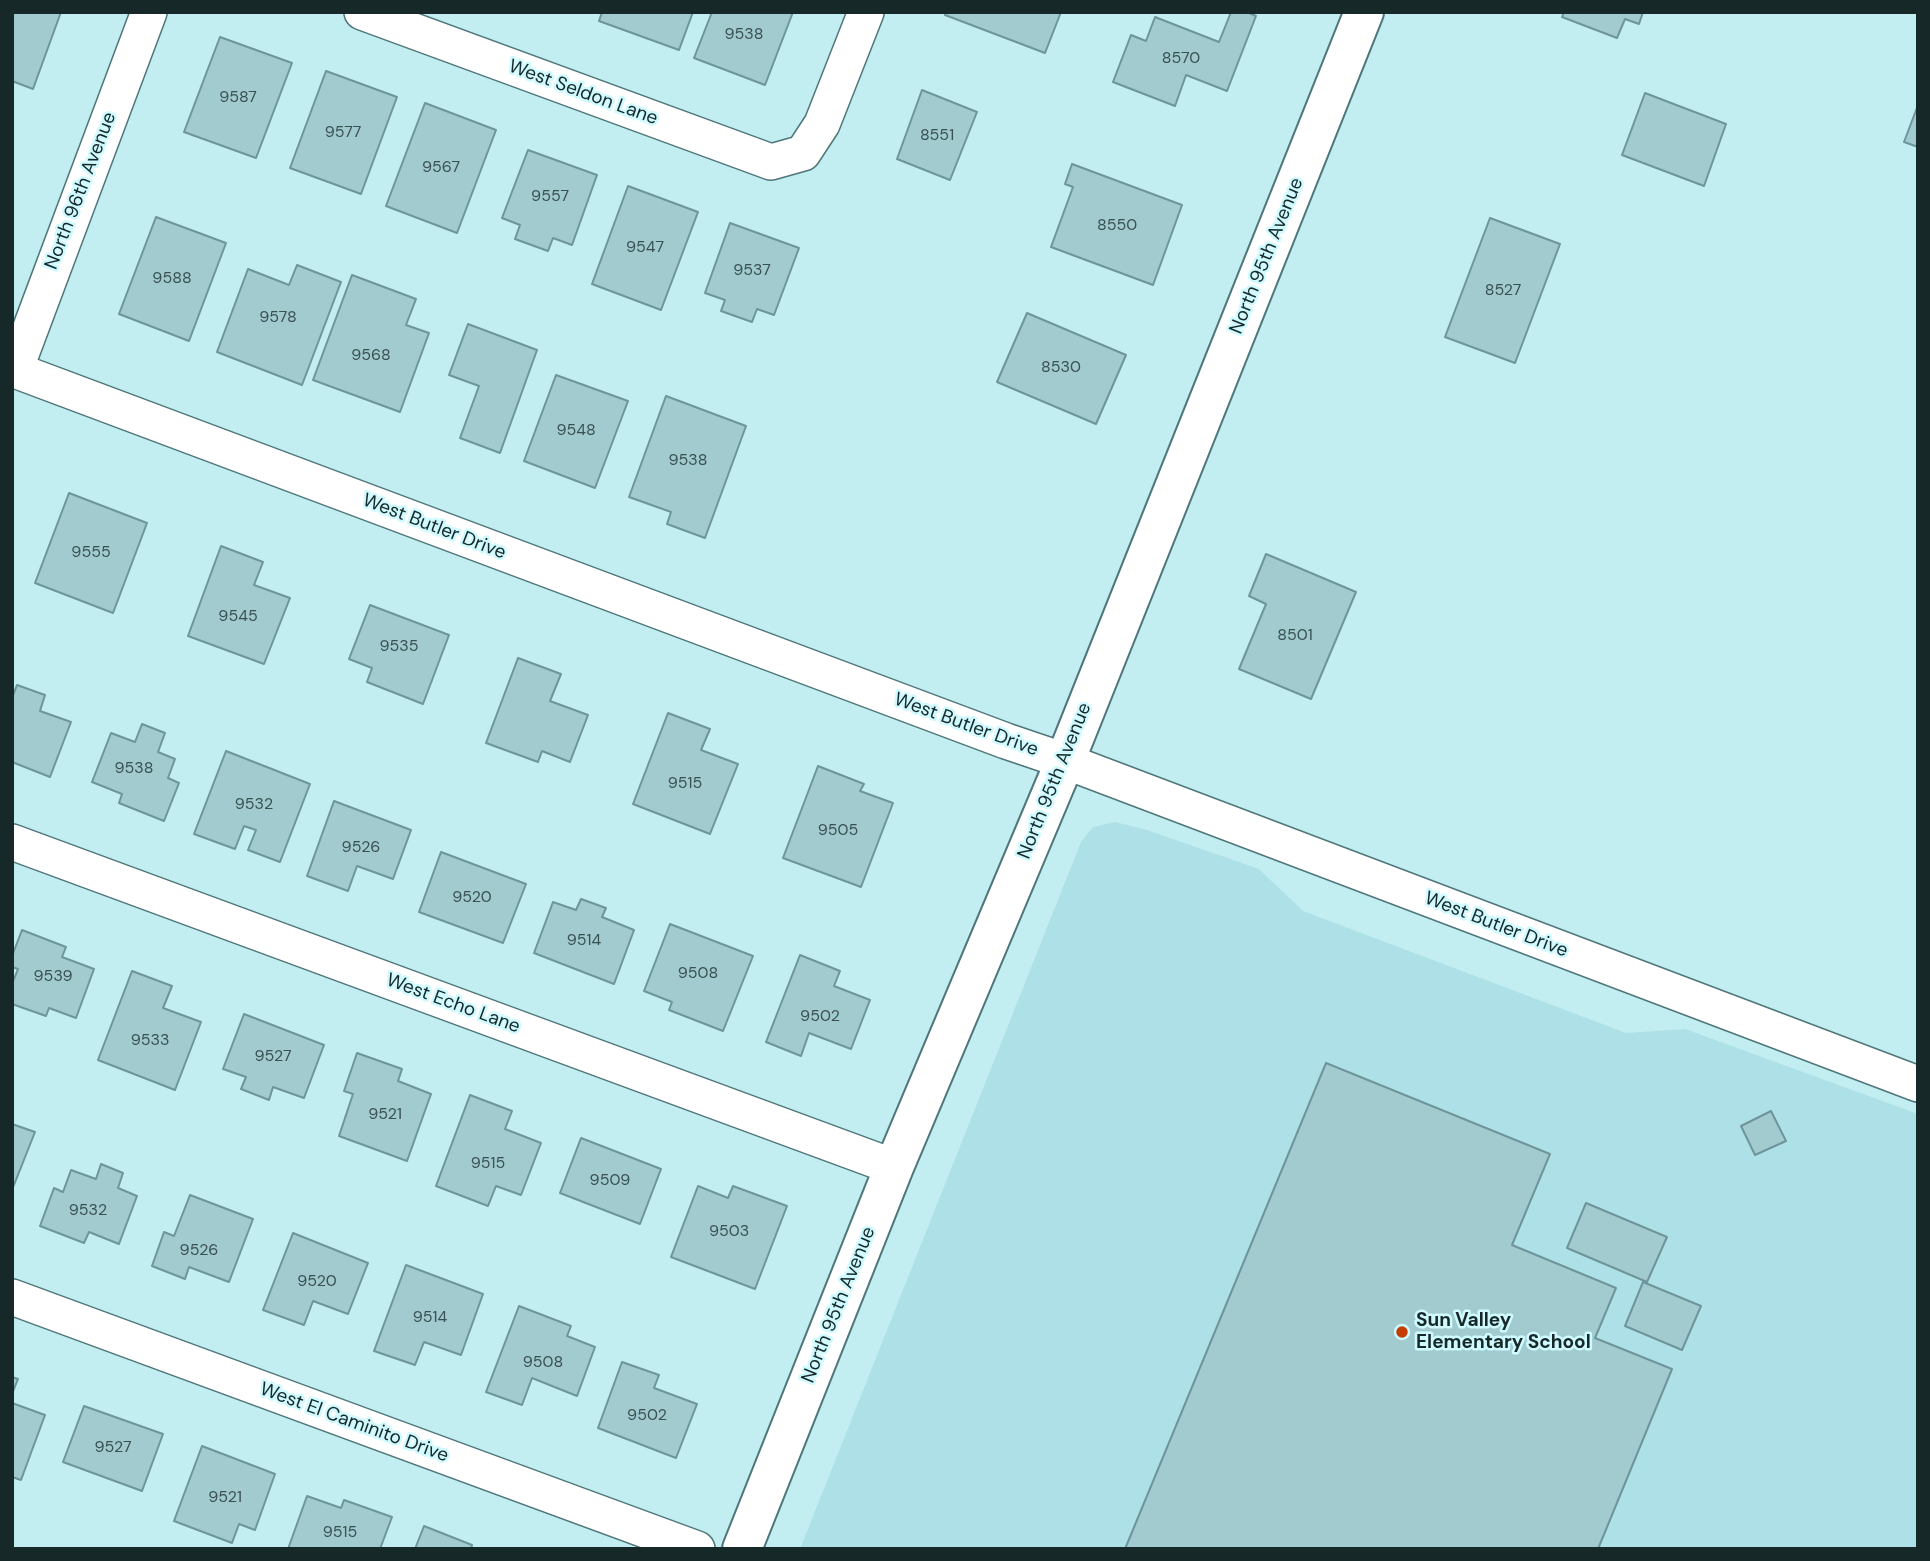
<!DOCTYPE html>
<html>
<head>
<meta charset="utf-8">
<style>
  body { margin:0 }
  #map { position:relative; width:1930px; height:1561px; overflow:hidden; background:#c2edf1; font-family:"DM Sans",sans-serif }
  canvas { display:block }
  .frame { position:absolute; inset:0; border:14px solid #172829; pointer-events:none }
</style>
</head>
<body>
<div id="map">
<canvas width="1930" height="1561"></canvas>
<div class="frame"></div>
</div>
<script>
const g = document.querySelector('canvas').getContext('2d');
g.lineJoin = 'round';
function fillPath(path, color) { g.fillStyle = color; g.fill(path, 'evenodd'); }
function trace(path, color, width, dash) { g.strokeStyle = color; g.lineWidth = width; g.lineCap = dash ? 'butt' : 'round'; g.setLineDash(dash || []); g.stroke(path); }
function drawText(font, color, halo, rows, align = 'center') {
  g.font = font + ' "DM Sans",sans-serif'; g.lineWidth = 5; g.setLineDash([]); g.textBaseline = 'middle'; g.strokeStyle = halo; g.fillStyle = color; for (const [text, x, y, turn = 0] of rows) {
    g.save(); g.translate(x, y); g.rotate((+turn || 0) * Math.PI / 180); g.textAlign = isNaN(turn) ? turn : align; if (halo) g.strokeText(text, 0, 0); g.fillText(text, 0, 0); g.restore();
  }
}
const built = new Path2D(`
  M1115 822 1147 830 1259 869 1303 911 1626 1033 1685 1029 1918 1114V1549H800L1081 842 1093 827Z`);
const building = new Path2D(`
  M12 12H61L33 89 12 81Z
  M602 12H693L679 50 599 21Z
  M712 12H793L765 85 694 58Z
  M946 12H1061L1045 53 945 15Z
  M1231 12H1247L1256 16 1227 91 1186 75 1175 106 1113 82 1131 35 1146 41 1155 17 1219 42Z
  M1564 12H1643L1639 24 1625 19 1617 38 1562 17Z
  M220 37 292 63 256 158 184 132Z
  M326 71 397 97 361 194 290 168Z
  M922 90 977 112 950 180 897 159Z
  M1645 93 1726 124 1704 186 1622 155Z
  M425 103 496 130 457 233 386 206Z
  M1918 105V147L1904 142Z
  M528 150 597 175 572 245 553 238 548 251 515 239 520 225 502 218Z
  M1072 164 1182 205 1153 285 1051 247 1073 187 1065 184Z
  M628 186 698 212 661 310 592 284Z
  M156 217 226 243 189 341 119 314Z
  M1490 218 1560 244 1515 363 1445 337Z
  M730 223 799 248 774 315 757 309 752 322 721 311 725 300 705 293Z
  M297 265 341 282 302 385 217 352 248 269 289 285Z
  M352 275 416 299 406 325 429 333 400 412 313 380Z
  M1027 313 1126 355 1096 424 997 382Z
  M468 324 537 350 500 453 460 438 479 386 449 375Z
  M556 375 628 401 595 488 524 461Z
  M666 396 746 426 705 538 667 524 671 512 629 497Z
  M69 493 147 523 113 613 35 583Z
  M221 546 263 562 254 585 290 598 264 664 188 636Z
  M1266 554 1356 592 1311 699 1239 669 1266 604 1249 596Z
  M370 605 449 635 423 704 367 682 372 668 349 659Z
  M518 658 561 674 550 701 588 715 570 762 542 751 538 762 486 743Z
  M17 685 45 695 40 711 71 722 50 777 12 762V698Z
  M668 713 710 729 701 750 738 764 710 834 633 804Z
  M142 724 165 733 158 752 175 759 168 778 179 783 164 821 119 803 122 794 92 782 111 733 135 742Z
  M226 751 310 784 280 862 248 850 256 830 244 826 235 849 194 834Z
  M818 766 864 784 860 791 893 803 861 887 783 858Z
  M334 801 411 830 393 879 357 866 348 891 307 876Z
  M441 852 526 884 503 943 419 912Z
  M581 899 606 908 602 917 634 930 614 984 534 953 553 902 576 910Z
  M670 924 753 956 723 1031 669 1010 672 1002 644 991Z
  M22 930 66 947 62 957 94 969 76 1018 49 1008 46 1016 12 1004V984L18 969 12 967V956Z
  M800 955 840 971 834 986 870 1000 851 1049 809 1033 801 1056 766 1042Z
  M132 971 172 986 163 1008 201 1022 175 1090 98 1060Z
  M244 1014 324 1045 304 1098 273 1087 269 1100 241 1089 246 1077 223 1069Z
  M357 1053 402 1069 398 1081 431 1094 407 1161 339 1136 353 1094 344 1091Z
  M1326 1063 1550 1154 1512 1245 1616 1288 1595 1338 1672 1369 1598 1549H1125Z
  M470 1095 512 1111 505 1129 541 1143 521 1195 496 1186 488 1206 436 1186Z
  M1771 1111 1786 1141 1755 1155 1741 1126Z
  M12 1124 35 1132 12 1190Z
  M581 1138 661 1169 640 1224 560 1193Z
  M101 1164 123 1173 118 1188 137 1196 119 1244 89 1232 84 1243 40 1226 54 1188 63 1192 71 1170 96 1179Z
  M698 1186 728 1198 733 1186 787 1206 755 1289 671 1257Z
  M190 1195 253 1219 229 1282 189 1267 185 1279 152 1266 164 1232 174 1236Z
  M1586 1203 1667 1237 1647 1282 1567 1248Z
  M293 1233 368 1263 348 1314 313 1301 304 1325 263 1310Z
  M406 1265 483 1294 461 1355 424 1342 415 1365 374 1351Z
  M1643 1282 1701 1306 1682 1350 1625 1326Z
  M519 1306 571 1326 567 1336 595 1347 577 1396 532 1378 522 1405 486 1392Z
  M622 1362 659 1375 654 1388 697 1404 676 1458 598 1428Z
  M12 1377 18 1379 12 1394Z
  M12 1403 45 1415 21 1480 12 1477Z
  M84 1406 163 1434 142 1491 63 1462Z
  M202 1446 275 1474 255 1530 239 1524 232 1543 174 1521Z
  M307 1496 341 1508 344 1500 392 1517 380 1549H288Z
  M424 1526 472 1545 471 1549H415Z`);
const street = new Path2D(`
  M362 12 771 162 803 153 822 124 866 12
  M12 369 1006 741 1065 761 1918 1084
  M15 370 149 12
  M12 842 894 1167
  M12 1297 697 1549`);
const secondary = new Path2D(`
  M742 1549 894 1167 1065 761 1364 12`);
const markers = [
  [1402,1332,7,"#c43d05"]
];
const numberNames = [
  ["9538",744,35],
  ["8570",1181,59],
  ["9587",238,98],
  ["9577",343,133],
  ["8551",937,136],
  ["9567",441,168],
  ["9557",550,197],
  ["8550",1117,226],
  ["9547",645,248],
  ["9537",752,271],
  ["9588",172,279],
  ["8527",1503,291],
  ["9578",278,318],
  ["9568",371,356],
  ["8530",1061,368],
  ["9548",576,431],
  ["9538",688,461],
  ["9555",91,553],
  ["9545",238,617],
  ["8501",1295,636],
  ["9535",399,647],
  ["9538",134,769],
  ["9515",685,784],
  ["9532",254,805],
  ["9505",838,831],
  ["9526",361,848],
  ["9520",472,898],
  ["9514",584,941],
  ["9508",698,974],
  ["9539",53,977],
  ["9502",820,1017],
  ["9533",150,1041],
  ["9527",273,1057],
  ["9521",385,1115],
  ["9515",488,1164],
  ["9509",610,1181],
  ["9532",88,1211],
  ["9503",729,1232],
  ["9526",199,1251],
  ["9520",317,1282],
  ["9514",430,1318],
  ["9508",543,1363],
  ["9502",647,1416],
  ["9527",113,1448],
  ["9521",225,1498],
  ["9515",340,1533]
];
const streetNames = [
  ["West Seldon Lane",583,93,20],
  ["North 96th Avenue",81,191,-69],
  ["North 95th Avenue",1267,256,-68],
  ["West Butler Drive",434,527,21],
  ["West Butler Drive",966,725,20],
  ["North 95th Avenue",1055,781,-68],
  ["West Butler Drive",1496,925,21],
  ["West Echo Lane",453,1004,20],
  ["North 95th Avenue",839,1305,-68],
  ["West El Caminito Drive",354,1423,20]
];
const poiNames = [
  ["Sun Valley",1416,1321],
  ["Elementary School",1416,1343]
];
fillPath(built, '#aee1e7');
fillPath(building, '#a1cbcf');
trace(building, '#6e959a', 2);
trace(street, '#4f767a', 38);
trace(secondary, '#4f767a', 42);
trace(street, '#fff', 35);
trace(secondary, '#fff', 38);
for (const [x, y, r, color] of markers) { const dot = new Path2D(); dot.arc(x, y, r, 0, 2 * Math.PI); g.fillStyle = color; g.fill(dot); trace(dot, '#cffaff', 2.5); }
drawText('16px', '#3a5152', null, numberNames);
drawText('19px', '#172829', '#cffaff', streetNames);
drawText('bold 19px', '#172829', '#cffaff', poiNames, 'left');
</script>
</body>
</html>
